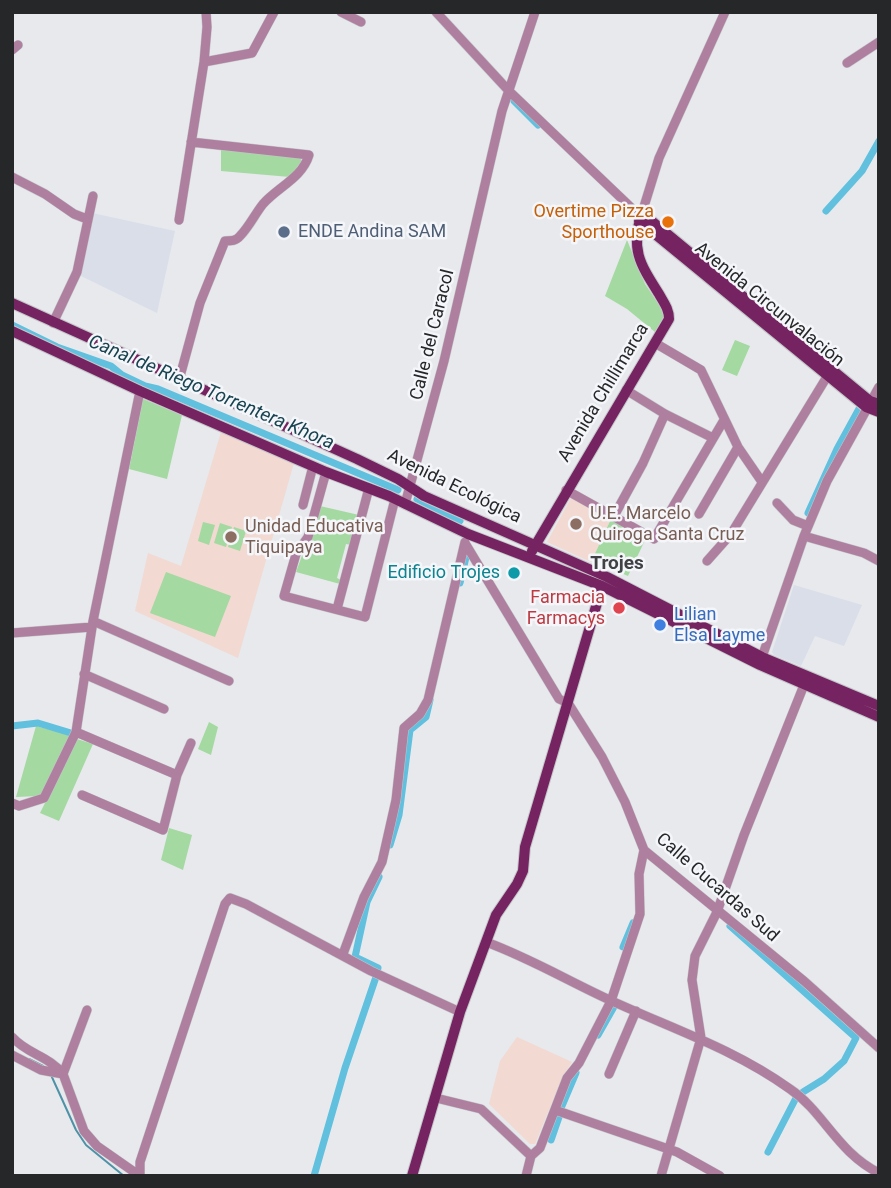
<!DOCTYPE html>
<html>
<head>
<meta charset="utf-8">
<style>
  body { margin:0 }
  #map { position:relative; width:891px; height:1188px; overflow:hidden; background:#e7e9ed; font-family:Roboto,sans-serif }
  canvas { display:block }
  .frame { position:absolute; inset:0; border:14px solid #262728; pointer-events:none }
</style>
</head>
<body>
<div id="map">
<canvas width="891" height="1188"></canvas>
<div class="frame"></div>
</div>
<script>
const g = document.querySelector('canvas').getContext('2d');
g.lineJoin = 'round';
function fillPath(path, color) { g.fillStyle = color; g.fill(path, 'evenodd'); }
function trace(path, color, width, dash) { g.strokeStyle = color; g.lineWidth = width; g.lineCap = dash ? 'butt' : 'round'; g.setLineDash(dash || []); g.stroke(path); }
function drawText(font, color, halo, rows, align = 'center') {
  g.font = font + ' Roboto,sans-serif'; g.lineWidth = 5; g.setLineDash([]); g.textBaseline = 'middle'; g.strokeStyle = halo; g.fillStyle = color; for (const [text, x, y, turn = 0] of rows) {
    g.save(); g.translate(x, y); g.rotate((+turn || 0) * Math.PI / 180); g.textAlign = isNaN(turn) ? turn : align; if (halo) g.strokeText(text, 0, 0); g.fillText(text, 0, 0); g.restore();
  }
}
const built = new Path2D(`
  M92 213 175 231 157 313 81 276Z
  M794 585 862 605 844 646 815 636 801 666 774 655 772 652Z`);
const education = new Path2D(`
  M221 432 294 463 238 658 135 611 148 553 181 566Z
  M571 498 611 519 591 562 547 542Z
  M517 1037 572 1062 563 1076 535 1144H530L489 1104 500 1061Z`);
const green = new Path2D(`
  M221 149 300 158 302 161 290 177 221 171Z
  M627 240 645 284 664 312V320L655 332 627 309 605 296Z
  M735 340 750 346 737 376 722 370Z
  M143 399 182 415 167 479 129 469Z
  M320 506 359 515 351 545 346 544 337 578 341 580 340 584 296 572Z
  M612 517 647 536 628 576 592 560Z
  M203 522 215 525 209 545 198 541Z
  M220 523 232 527 226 547 214 543Z
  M234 527 246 531 240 551 228 547Z
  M166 572 231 596 215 637 150 613Z
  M209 722 218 727 211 755 198 749Z
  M36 726 71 735 43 794 39 796 16 797Z
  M77 739 93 744 59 821 40 813Z
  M169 828 192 835 183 870 161 860Z`);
const stream = new Path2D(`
  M29 1059 43 1066
  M51 1075 76 1130 86 1145 124 1176`);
const canal = new Path2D(`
  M514 101 538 125
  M826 211 862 171 879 141
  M12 325 57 347 111 366 122 375 145 386 158 389 398 490
  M417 499 460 521
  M808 513 837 449 860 407
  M460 583 467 553
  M12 726 38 723 71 733
  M390 845 399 815 410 730 426 717 430 700
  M730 926 856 1038 844 1061 824 1079 803 1092
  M623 947 633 923
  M377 972 378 968 355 957 367 902 379 877
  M598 1035 615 1005
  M562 1106 576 1073
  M551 1140 559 1117
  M768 1152 796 1098
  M314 1176 345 1068 376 977`);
const minor = new Path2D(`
  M341 12 361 22
  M436 12 509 91 641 217
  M12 50 18 45
  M204 62 252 53 274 12
  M847 63 879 42
  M12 177 45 194 74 214 87 219
  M642 213 659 158 725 12
  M179 220 204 62 207 27 206 12
  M53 323 77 272 93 196
  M655 343 701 370 738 447 762 482
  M179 380 200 303 225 241C231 241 236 241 240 236 249 227 255 214 263 204 278 187 302 178 309 155L191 142
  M626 390 665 414 713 438
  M326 472 308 537 296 554 284 596 365 617 395 499
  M566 490 654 539 724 420
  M777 503 793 520 808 526
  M405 504 444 361 502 111 535 12
  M303 505 313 466
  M699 514 738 447
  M614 516 643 463 665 414
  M804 536 864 553 879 561
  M465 543 559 699 568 703 602 757 625 802 644 850 804 981 879 1048
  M707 561 731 534 828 375
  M337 609 369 488
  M93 621 229 681
  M12 633 92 627
  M762 657 804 536 827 481 879 387
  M84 674 164 709
  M76 732 177 775
  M82 795 163 830 177 775 191 743
  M12 803 19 806 44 798 76 732 93 621 140 391
  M486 942C530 958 570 982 612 1001 673 1029 734 1049 790 1089 824 1112 837 1152 879 1173
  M343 954 364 897 382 862 396 800 404 728 420 714 428 700 465 542
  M12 1037C27 1054 49 1056 63 1074L84 1131 97 1146 140 1176
  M12 1055 41 1070 63 1074 87 1010
  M609 1074 636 1011
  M436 1098 481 1109 531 1156
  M555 1110 677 1152 720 1176
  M140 1176V1162L225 904 230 898 246 904 371 971 460 1012
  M526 1176 531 1156 540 1148 567 1078 579 1063 611 1001 640 914 639 874 644 850
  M661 1176 701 1038 692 980 695 956 717 912 744 835 804 685`);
const major = new Path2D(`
  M639 221 866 407 879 412
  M12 303 357 459 398 479 424 496 607 577 762 657 879 706
  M12 331 140 391 326 472 389 496 468 534 602 586 760 665 879 717
  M532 551 669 319C669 309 664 303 659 294 640 264 630 249 642 213L870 401 879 404
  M412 1176 460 1012 496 915 517 884 523 871 525 847 602 586`);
const markers = [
  [668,222,7,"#e8710a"],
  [284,232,7,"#5c6f8a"],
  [576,524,7,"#8d6e63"],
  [231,537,7,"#8d6e63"],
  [514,573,7,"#0f9aa8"],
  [619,608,7,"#e0444e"],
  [660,625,7,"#3f7fe0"]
];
const foodNames = [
  ["Overtime Pizza",654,212],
  ["Sporthouse",654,233]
];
const serviceNames = [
  ["ENDE Andina SAM",298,232]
];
const streetNames = [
  ["Avenida Circunvalación",769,305,39],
  ["Calle del Caracol",433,335,-76],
  ["Avenida Chillimarca",604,393,-59],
  ["Avenida Ecológica",454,487,26],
  ["Calle Cucardas Sud",717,888,41]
];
const educationNames = [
  ["U.E. Marcelo",590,514],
  ["Quiroga Santa Cruz",590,535],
  ["Unidad Educativa",245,527],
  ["Tiquipaya",245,548]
];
const cultureNames = [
  ["Edificio Trojes",500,573]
];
const healthNames = [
  ["Farmacia",605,598],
  ["Farmacys",605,619]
];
const shopNames = [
  ["Lilian",674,615],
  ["Elsa Layme",674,636]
];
const waterNames = [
  ["Canal de Riego Torrentera Khora",211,393,23]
];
const neighbourhoodNames = [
  ["Trojes",617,564]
];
fillPath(built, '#dadee9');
fillPath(education, '#f2d9d1');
fillPath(green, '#a4d9a1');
trace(stream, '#4f92a7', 2);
trace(canal, '#60c0de', 7);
trace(minor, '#c4c6ca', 10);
trace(major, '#c4c6ca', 12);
trace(minor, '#ae7f9f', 9);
trace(major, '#752361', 10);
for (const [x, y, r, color] of markers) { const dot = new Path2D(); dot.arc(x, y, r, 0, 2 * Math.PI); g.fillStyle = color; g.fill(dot); trace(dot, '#f5f6fa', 2.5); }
drawText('18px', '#c56008', '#f5f6fa', foodNames, 'right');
drawText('18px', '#4e5e75', '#f5f6fa', serviceNames, 'left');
drawText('18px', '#262728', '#f5f6fa', streetNames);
drawText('18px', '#785e54', '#f5f6fa', educationNames, 'left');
drawText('18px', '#0d838f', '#f5f6fa', cultureNames, 'right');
drawText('18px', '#be3a42', '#f5f6fa', healthNames, 'right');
drawText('18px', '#366cbe', '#f5f6fa', shopNames, 'left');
drawText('italic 19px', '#184350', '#f5f6fa', waterNames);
drawText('bold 19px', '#3f4144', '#f5f6fa', neighbourhoodNames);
</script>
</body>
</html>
